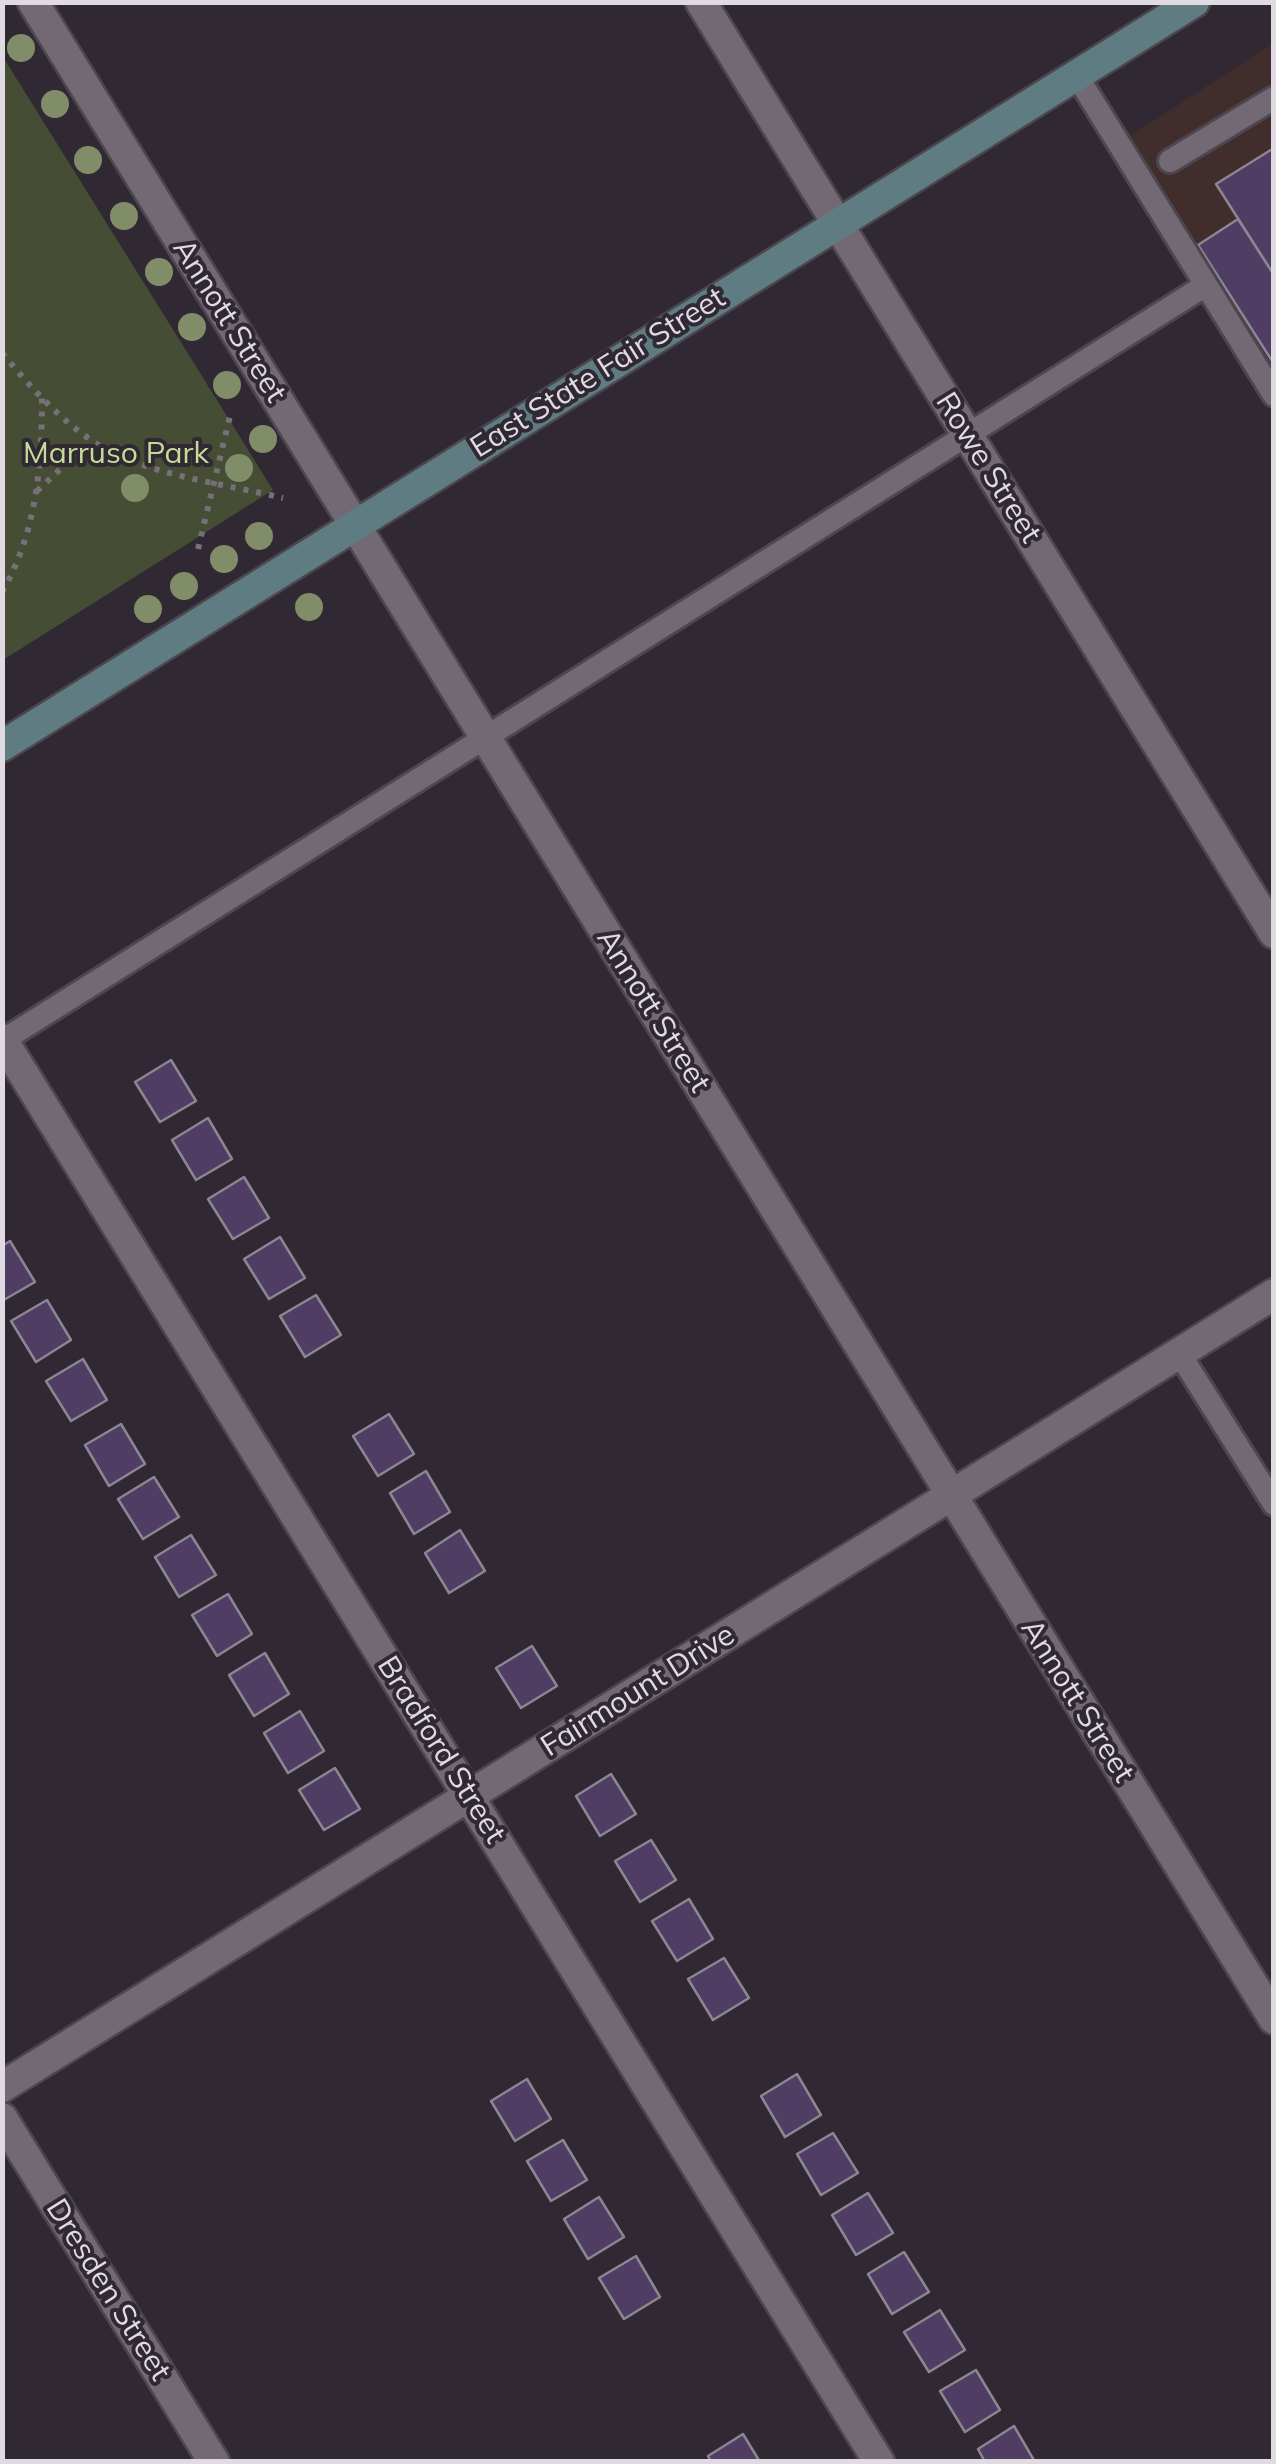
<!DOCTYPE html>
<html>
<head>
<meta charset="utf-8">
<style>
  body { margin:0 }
  #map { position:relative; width:1276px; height:2464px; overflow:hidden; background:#302832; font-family:Mulish,sans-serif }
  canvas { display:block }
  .frame { position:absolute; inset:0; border:5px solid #e0dbe2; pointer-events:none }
</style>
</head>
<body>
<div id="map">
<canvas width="1276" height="2464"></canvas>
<div class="frame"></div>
</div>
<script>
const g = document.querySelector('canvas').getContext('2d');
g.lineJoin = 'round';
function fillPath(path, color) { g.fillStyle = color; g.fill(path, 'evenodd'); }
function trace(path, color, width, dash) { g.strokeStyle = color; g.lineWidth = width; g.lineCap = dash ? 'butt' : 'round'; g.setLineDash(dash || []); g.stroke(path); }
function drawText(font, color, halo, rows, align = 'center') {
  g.font = font + ' Mulish,sans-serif'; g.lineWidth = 8; g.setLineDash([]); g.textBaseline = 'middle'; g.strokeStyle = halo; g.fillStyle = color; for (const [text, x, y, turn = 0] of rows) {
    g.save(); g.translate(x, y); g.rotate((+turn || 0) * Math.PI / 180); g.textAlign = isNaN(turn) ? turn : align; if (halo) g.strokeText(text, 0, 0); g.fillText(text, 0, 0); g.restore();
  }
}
const commercial = new Path2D(`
  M1273 43V366L1130 136Z`);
const green = new Path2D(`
  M3 57 273 490 3 660H2Z`);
const building = new Path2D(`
  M1274 148V275L1216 184Z
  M1238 219 1274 275V364L1198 245Z
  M171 1060 196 1101 160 1122 135 1082Z
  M208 1118 232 1159 196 1180 172 1140Z
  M244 1177 269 1218 233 1239 208 1199Z
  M280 1237 305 1278 269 1299 244 1259Z
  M10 1241 35 1282 2 1301V1246Z
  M316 1295 341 1335 305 1357 280 1316Z
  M47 1300 71 1340 36 1362 11 1321Z
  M83 1359 107 1400 71 1421 46 1381Z
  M389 1414 414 1454 378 1476 353 1436Z
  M121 1424 145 1464 109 1486 85 1445Z
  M426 1471 450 1512 414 1534 390 1493Z
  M154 1477 179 1517 143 1539 118 1499Z
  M460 1530 485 1571 449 1593 425 1553Z
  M191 1535 216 1575 179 1597 155 1557Z
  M228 1594 252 1634 217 1656 192 1615Z
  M532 1646 557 1686 521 1708 496 1668Z
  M265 1653 289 1694 254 1716 229 1675Z
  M300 1711 324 1751 288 1773 264 1733Z
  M335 1768 360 1809 324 1830 299 1790Z
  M611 1774 636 1814 600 1836 576 1796Z
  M651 1840 676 1880 640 1902 615 1861Z
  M689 1899 713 1939 677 1961 652 1921Z
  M724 1958 749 1998 713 2020 688 1979Z
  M797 2074 821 2115 785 2137 761 2096Z
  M527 2079 551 2119 515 2141 491 2101Z
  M833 2133 858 2173 821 2195 797 2154Z
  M563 2140 587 2180 551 2201 527 2161Z
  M868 2193 893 2233 856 2255 832 2215Z
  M599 2197 624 2237 588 2259 564 2219Z
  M904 2252 929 2292 892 2314 868 2274Z
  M636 2256 660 2297 624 2319 599 2278Z
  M940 2310 965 2350 929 2372 904 2332Z
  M976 2370 1000 2410 965 2432 940 2391Z
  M1014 2426 1035 2462H985L978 2449Z
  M743 2434 760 2462H711L708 2456Z`);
const path = new Path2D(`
  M2 353C28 384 57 417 91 440 138 474 226 484 283 498
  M37 491 71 459 105 448
  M198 549 231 412
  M2 592C37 532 42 464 42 396`);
const lane = new Path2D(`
  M1077 76 1274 395
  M1170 161 1274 98
  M2 1041 1206 285
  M1179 1353 1274 1504`);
const street = new Path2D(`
  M33 2 1274 2019
  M701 2 1274 933
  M2 1039 879 2462
  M2 2087 1274 1294
  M2 2118 214 2462`);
const secondary = new Path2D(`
  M2 746 1194 2`);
const trees = [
  [21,48],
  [55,104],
  [88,160],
  [124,216],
  [159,272],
  [192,327],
  [227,385],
  [263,439],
  [239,468],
  [135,488],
  [259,536],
  [224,559],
  [184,586],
  [309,607],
  [148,609]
];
const streetNames = [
  ["Annott Street",229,321,58],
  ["East State Fair Street",598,373,-32],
  ["Rowe Street",988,468,58],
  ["Annott Street",653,1011,58],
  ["Fairmount Drive",638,1691,-32],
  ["Annott Street",1077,1701,58],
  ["Bradford Street",441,1750,58],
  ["Dresden Street",108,2290,58]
];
const parkNames = [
  ["Marruso Park",116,454]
];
fillPath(commercial, '#412d2c');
fillPath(green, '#454e34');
fillPath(building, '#4f3d63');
trace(building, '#8c8693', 2.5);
trace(lane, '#4c464e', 28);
trace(street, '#4c464e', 35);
trace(secondary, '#4c464e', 35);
trace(path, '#777079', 6, [5, 8]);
trace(lane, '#726974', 22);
trace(street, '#726974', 30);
trace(secondary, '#607c83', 30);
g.fillStyle = '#818c69';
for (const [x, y] of trees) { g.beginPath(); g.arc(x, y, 14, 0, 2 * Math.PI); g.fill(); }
drawText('30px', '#e0dbe2', '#302832', streetNames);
drawText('30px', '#c4dd96', '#302832', parkNames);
</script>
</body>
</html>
